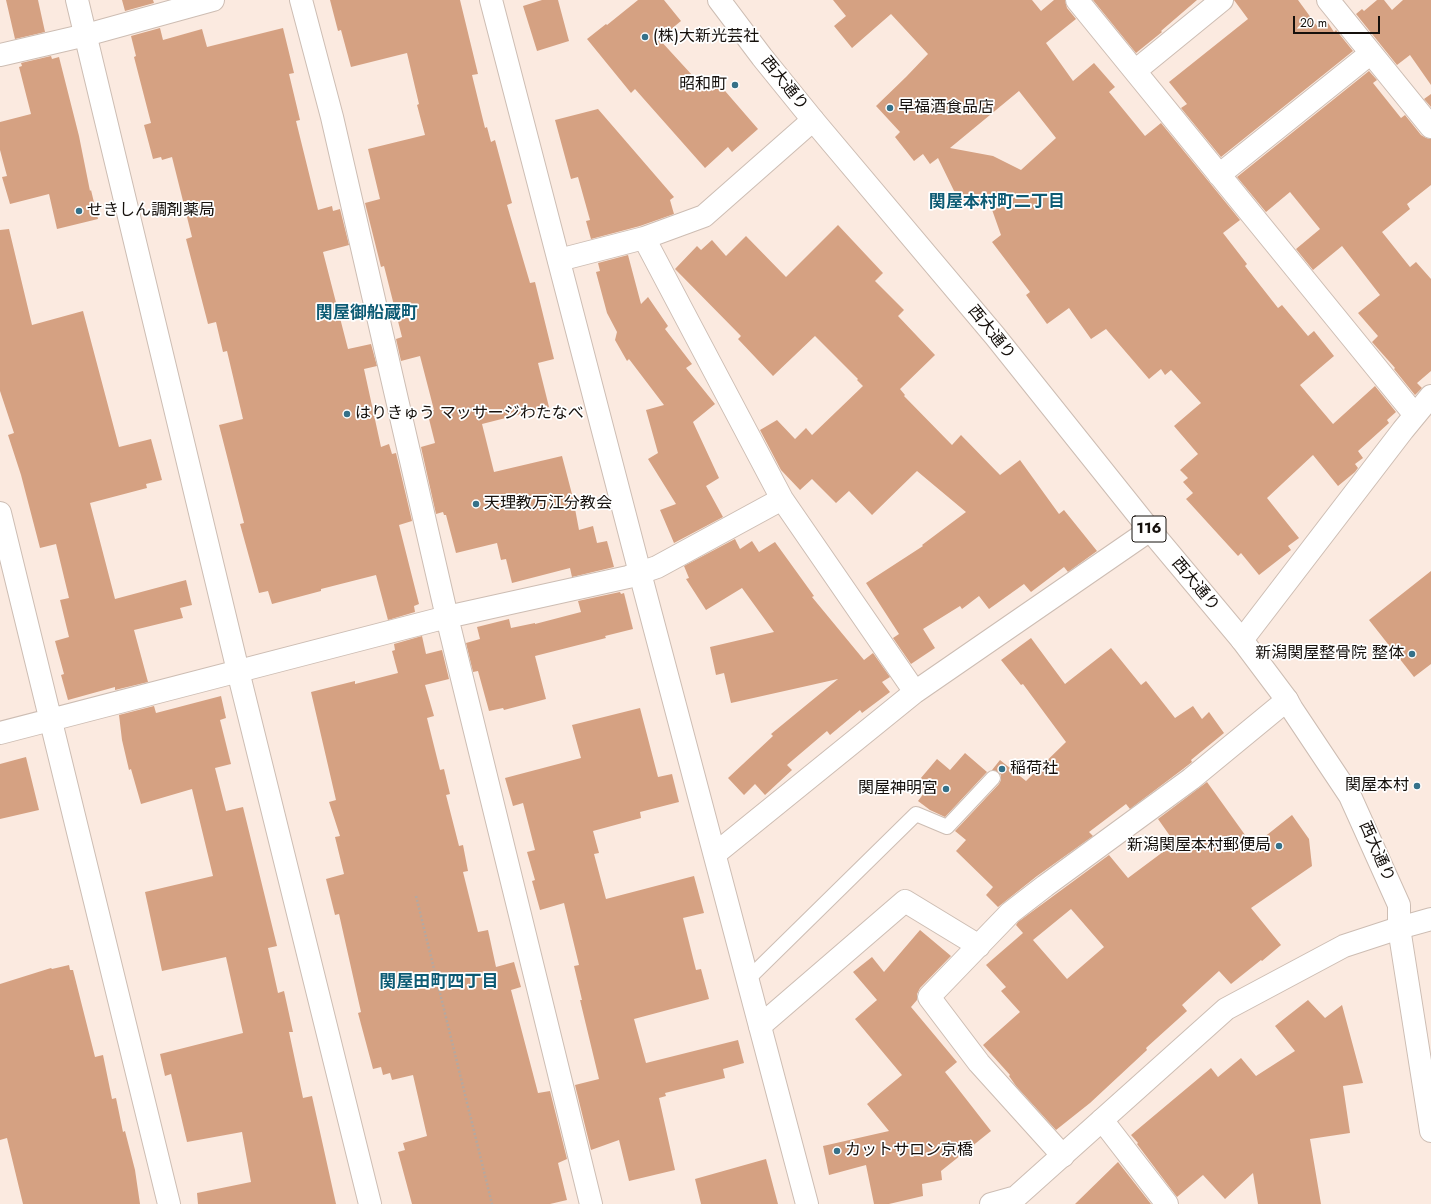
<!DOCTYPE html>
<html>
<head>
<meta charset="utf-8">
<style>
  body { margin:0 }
  #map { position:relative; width:1431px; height:1204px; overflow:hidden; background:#fbeae0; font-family:Jost,sans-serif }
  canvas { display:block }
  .scale { position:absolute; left:1293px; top:16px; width:87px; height:18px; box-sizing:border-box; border:2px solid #15100c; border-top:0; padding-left:5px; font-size:12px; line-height:14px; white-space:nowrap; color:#15100c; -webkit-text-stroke:3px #fff; paint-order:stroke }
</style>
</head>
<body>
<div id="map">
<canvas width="1431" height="1204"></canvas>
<div class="scale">20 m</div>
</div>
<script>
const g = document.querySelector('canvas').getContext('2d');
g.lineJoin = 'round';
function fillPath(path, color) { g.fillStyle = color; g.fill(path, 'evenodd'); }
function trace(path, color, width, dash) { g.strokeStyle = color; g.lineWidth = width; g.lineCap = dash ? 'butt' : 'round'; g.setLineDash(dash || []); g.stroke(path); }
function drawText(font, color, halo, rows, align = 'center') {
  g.font = font + ' Jost,"Noto Sans JP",sans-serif'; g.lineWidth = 3.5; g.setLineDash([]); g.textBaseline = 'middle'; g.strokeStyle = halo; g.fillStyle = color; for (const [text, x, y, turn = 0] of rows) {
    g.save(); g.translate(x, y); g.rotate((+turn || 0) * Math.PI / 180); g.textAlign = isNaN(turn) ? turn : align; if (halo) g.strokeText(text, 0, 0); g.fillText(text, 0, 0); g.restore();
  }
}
const building = new Path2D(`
  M6 0H38L45 32 15 39Z
  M122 0H153L154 3 125 11Z
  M330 0H460L478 74 472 75 485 128 487 127 491 142 495 140 512 203 507 205 530 283 535 282 554 359 538 363 549 407 482 424 494 472 562 456 573 498 579 530 593 526 597 543 607 541 614 567 572 577 570 568 512 583 506 559 501 560 497 543 456 553 446 515H444L443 512 436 514 421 447 435 443 427 411 434 410 420 356 401 361 396 339 402 337 384 266 381 267 365 203 380 199 368 149 425 135 417 105 419 104 407 53 351 67 341 30 338 31Z
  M542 0H558L569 41 537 51 523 6Z
  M638 0H664L681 21 659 39 703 87 706 84 712 91 719 84 758 129 732 152 728 147 705 168 635 89 631 93 587 39 606 24 607 25Z
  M833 0H1032L1041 11 1054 0H1065L1067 8 1076 19 1046 43 1073 81 1094 63 1115 87 1109 92 1145 136 1161 123 1240 220 1223 233 1247 264 1245 266 1278 308 1282 305 1308 336 1314 331 1334 356 1300 385 1333 424 1375 386 1396 412 1387 420 1389 423 1358 451 1363 458 1355 464 1358 468 1355 472 1338 486 1313 455 1267 498 1299 538 1288 546 1291 550 1259 575 1241 553 1238 556 1186 499 1193 493 1183 482 1188 478 1180 470 1198 454 1174 426 1201 403 1171 370 1165 375 1161 369 1149 379 1106 329 1091 339 1069 308 1047 324 1026 295 1030 292 992 242 1001 235 990 204 971 205 957 197 938 158 930 164 923 154 914 161 895 137 900 132 876 106 906 77 928 54 891 14 852 48 834 26 846 16ZM1019 91 1056 138 1021 170 993 156 950 148Z
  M1093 0H1197L1161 31 1162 32 1136 53Z
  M1234 0H1298L1317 26 1326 20 1334 32 1336 30 1353 51 1221 157 1181 108 1187 104 1169 82 1248 19Z
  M1377 0H1384L1392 10 1403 0H1431V85L1410 55 1397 65 1356 14 1362 9 1364 11Z
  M160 28 163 40 202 29 207 47 283 28 294 73 289 74 300 120 296 121 318 210 332 206 333 211 340 209 349 245 323 252 348 349 371 344 377 366 364 369 381 447 389 444 392 454 396 453 412 521 399 525 419 604 414 606 415 612 388 620 376 575 321 589V591L272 604 268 591 259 593 240 524 244 523 219 425 243 419 227 351 223 352 216 322 208 324 186 239 192 237 172 157 162 160 161 157 153 159 144 125 151 123 134 57 136 56 131 36Z
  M51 56 52 59 59 57 79 136 90 191 91 190 98 219 57 229 49 194 10 204 2 177 7 176 0 150V122L31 114 19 67 22 66 21 63Z
  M1369 71 1377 80 1373 83 1401 118 1405 115 1421 135 1426 138 1431 139V185L1407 204 1410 209 1382 232 1410 267 1416 262 1431 279V371L1417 383 1422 388 1415 395 1394 369 1395 368 1372 342 1378 336 1358 313 1380 295 1342 246 1313 270 1296 249 1320 229 1290 192 1266 212 1237 177Z
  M1431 94V107L1424 99Z
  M598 109 674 197 670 200 674 214 640 226 591 239 586 221 590 220 578 177 571 179 555 120Z
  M838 225 883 273 875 281 904 310 898 316 935 355 900 389 905 395 904 396 952 445 961 435 1000 475 1020 460 1059 514 1064 510 1097 551 1068 572 1064 567 1031 592 1024 584 989 609 979 596 962 609 960 606 923 629 935 648 911 664 893 638 899 634 866 583 923 546 922 545 966 512 917 471 872 515 849 491 836 503 812 479 800 490 781 470 760 430 777 420 795 439 806 428 812 435 863 386 857 380 858 379 815 336 773 376 738 339 741 336 675 269 697 246 701 250 712 240 726 256 746 236 786 277Z
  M9 229 32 325 83 311 119 447 151 439 162 480 146 484 147 488 90 503 115 599 186 580 192 605 180 608 183 618 134 630 148 682 115 690V687L68 700 61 675 64 674 55 641 69 637 60 600 69 598 56 544 40 548 21 475 8 435 14 433 0 391V230Z
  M628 255 641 304 648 297 668 326 665 329 692 364 686 368 715 404 693 422 719 478 706 486 723 517 674 543 660 510 676 504 648 459 658 453 646 410 664 405 629 359 627 361 615 340 617 332 607 313 596 272 600 271 598 263Z
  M735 539 740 549 752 541 759 552 775 542 814 596 812 597 864 660 873 653 890 677 882 682 890 692 862 713 860 710 830 735 827 731 787 765 792 770 765 795 755 784 744 795 728 778 773 736 771 734 838 679 731 703 724 673 716 675 710 647 774 632 742 588 706 610 686 579 689 578 684 566Z
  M1431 571V664L1414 677 1369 620Z
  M620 592 621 594 624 593 633 629 605 636 606 638 535 656 546 699 504 710 503 708 489 711 478 671 473 672 466 643 480 639 477 627 509 619 511 628 535 623V624L581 612 578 601Z
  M422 636 426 654 442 650 449 679 425 685 434 716 427 718 440 770 444 769 450 794 446 795 459 846 463 845 468 871 463 872 478 932 488 930 496 967 514 962 521 987 511 990 538 1093 550 1091 567 1159 558 1163 567 1200 550 1204H412L398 1152 405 1150 403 1143 427 1136 413 1075 392 1080 390 1073 383 1075 381 1067 373 1069 358 1013 361 1012 339 914 335 915 326 879 344 874 335 837 340 836 329 802 336 800 311 692 355 681V684L398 673 392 651 395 650 394 644Z
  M1031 638 1065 684 1111 648 1141 685 1146 681 1175 718 1193 706 1202 719 1209 712 1224 733 1191 760 1192 762 1183 769 1130 809 1126 804 1089 832 1093 836 1037 876 998 907 986 895 993 887 956 851 966 840 955 831 999 784 1001 780V775L998 772 992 770 1000 760 1026 781 1066 742 1023 684 1021 685 1001 660Z
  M221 696 226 718 220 720 231 764 215 768 226 811 243 807 277 946 268 948 278 993 284 991 293 1032H289L303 1098 312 1096 336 1204H198L197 1193 251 1182 242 1132 187 1142 171 1074 165 1076 160 1054 243 1033 226 957 162 971 145 892 213 876 192 789 141 804 131 769 129 770 122 740 119 715 154 706 156 713Z
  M640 708 658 777 672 774 679 802 640 812 641 818 593 831 599 853 594 854 606 899 694 876 704 913 683 918 696 970 701 969 709 999 634 1019 646 1063 738 1040 744 1063 723 1069 725 1078 665 1093 666 1096 659 1098 675 1170 629 1181 619 1140 591 1150 575 1085 599 1079 580 1000H582L574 966 579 965 564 903 540 910 532 881 535 880 527 852 535 850 523 803 513 806 505 778 581 758 572 725Z
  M965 753 987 772 945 817 930 810 918 801 924 793 915 785 937 759 950 770Z
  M26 757 39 810 0 819V764Z
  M1207 782 1253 846 1292 815 1309 839 1312 866 1251 908 1281 945 1262 961 1261 960 1231 984 1219 971 1182 1005 1187 1011 1146 1048 1147 1050 1090 1103 1056 1130 1016 1086 1009 1076 1010 1075 983 1045 1020 1012 1001 991 1006 987 986 965 1023 933 1016 925 1018 922 1109 855 1128 878 1175 843 1158 819ZM1071 909 1104 947 1067 979 1033 940Z
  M920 930 951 956 920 988 917 994V1000L911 1007 957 1062 945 1072 991 1131 941 1171 942 1180 922 1184 923 1196 889 1204H874L866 1165 829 1175 823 1146 889 1131 867 1104 902 1075 855 1019 877 1000 853 972 872 957 884 972Z
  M69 965 70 970H73L95 1057 103 1055 112 1099 116 1098 123 1132 125 1131 135 1170 140 1204H23L7 1138 0 1140V984L51 968 52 969Z
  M1308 1000 1325 1018 1342 1005 1363 1083 1343 1086 1350 1133 1310 1139 1321 1204H1258L1253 1173 1225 1199 1203 1175 1177 1197 1137 1144 1138 1143 1131 1135 1211 1068 1218 1077 1241 1058 1256 1076 1295 1051 1275 1026Z
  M766 1159 778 1204H701L695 1179Z
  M1118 1162 1151 1204H1075Z`);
const path = new Path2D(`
  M416 896 492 1204`);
const service = new Path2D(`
  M748 979 916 814 947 827 993 778`);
const minor = new Path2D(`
  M301 0 332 117 447 617 591 1204
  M1077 0 1415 415
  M1328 0 1431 127
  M0 55 86 35 213 0
  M1135 71 1222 0
  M1219 175 1371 53
  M559 260 644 238 704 216 813 120
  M782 499 915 692
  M0 513 169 1204
  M1242 640 1403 430 1431 396
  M0 733 447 617 628 577 657 567 782 499 644 238
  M715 854 915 692 1150 530
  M760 1026 905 901 979 946
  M1102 1120 1167 1204
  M1063 1156 979 1063 929 997 1010 913 1045 886 1191 779 1287 700`);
const tertiary = new Path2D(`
  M77 0 238 671 370 1204
  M491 0 640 573 807 1204
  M991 1204 1016 1197 1226 1009 1344 946 1399 928 1431 919`);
const trunk = new Path2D(`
  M719 0 762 57 813 120 995 336 1150 530 1242 640 1287 700 1292 709 1350 796 1399 905V928L1431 1131`);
const markers = [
  [645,37,4,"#357189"],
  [735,85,4,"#357189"],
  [890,108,4,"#357189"],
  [79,211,4,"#357189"],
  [347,414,4,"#357189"],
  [476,504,4,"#357189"],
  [1412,654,4,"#357189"],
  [1002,769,4,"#357189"],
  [1417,786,4,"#357189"],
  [946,789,4,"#357189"],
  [1279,846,4,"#357189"],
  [837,1151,4,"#357189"]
];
const shields = [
  [1149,529,34]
];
const shieldNames = [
  ["116",1149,529]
];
const poiNames = [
  ["(株)大新光芸社",653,37],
  ["昭和町",727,85,"right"],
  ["早福酒食品店",898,108],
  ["せきしん調剤薬局",87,211],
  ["はりきゅう マッサージわたなべ",355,414],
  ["天理教万江分教会",484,504],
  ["新潟関屋整骨院 整体",1404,654,"right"],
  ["稲荷社",1010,769],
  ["関屋本村",1409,786,"right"],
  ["関屋神明宮",938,789,"right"],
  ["新潟関屋本村郵便局",1271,846,"right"],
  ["カットサロン京橋",845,1151]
];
const streetNames = [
  ["西大通り",784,84,51],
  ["西大通り",991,333,51],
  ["西大通り",1195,585,50],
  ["西大通り",1376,852,66]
];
const neighbourhoodNames = [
  ["関屋本村町二丁目",997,203],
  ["関屋御船蔵町",367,314],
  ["関屋田町四丁目",439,983]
];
fillPath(building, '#d5a182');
trace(service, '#cdbdb3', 16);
trace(minor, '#cdbdb3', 24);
trace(tertiary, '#cdbdb3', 24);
trace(trunk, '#cdbdb3', 24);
trace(path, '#b5a8a0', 2.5, [2, 2]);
trace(service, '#fff', 14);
trace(minor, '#fff', 22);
trace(tertiary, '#fff', 22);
trace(trunk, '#fff', 22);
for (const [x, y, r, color] of markers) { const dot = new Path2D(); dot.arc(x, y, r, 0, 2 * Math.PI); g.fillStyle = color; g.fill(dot); trace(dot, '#fff', 1.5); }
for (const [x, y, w] of shields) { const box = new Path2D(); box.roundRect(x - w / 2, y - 13, w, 26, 3); g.fillStyle = '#fff'; g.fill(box); trace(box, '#15100c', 1); }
drawText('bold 15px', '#15100c', null, shieldNames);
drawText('16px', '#15100c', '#fff', poiNames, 'left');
drawText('16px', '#15100c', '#fff', streetNames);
drawText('bold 17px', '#0d5b74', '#fff', neighbourhoodNames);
</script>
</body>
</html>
